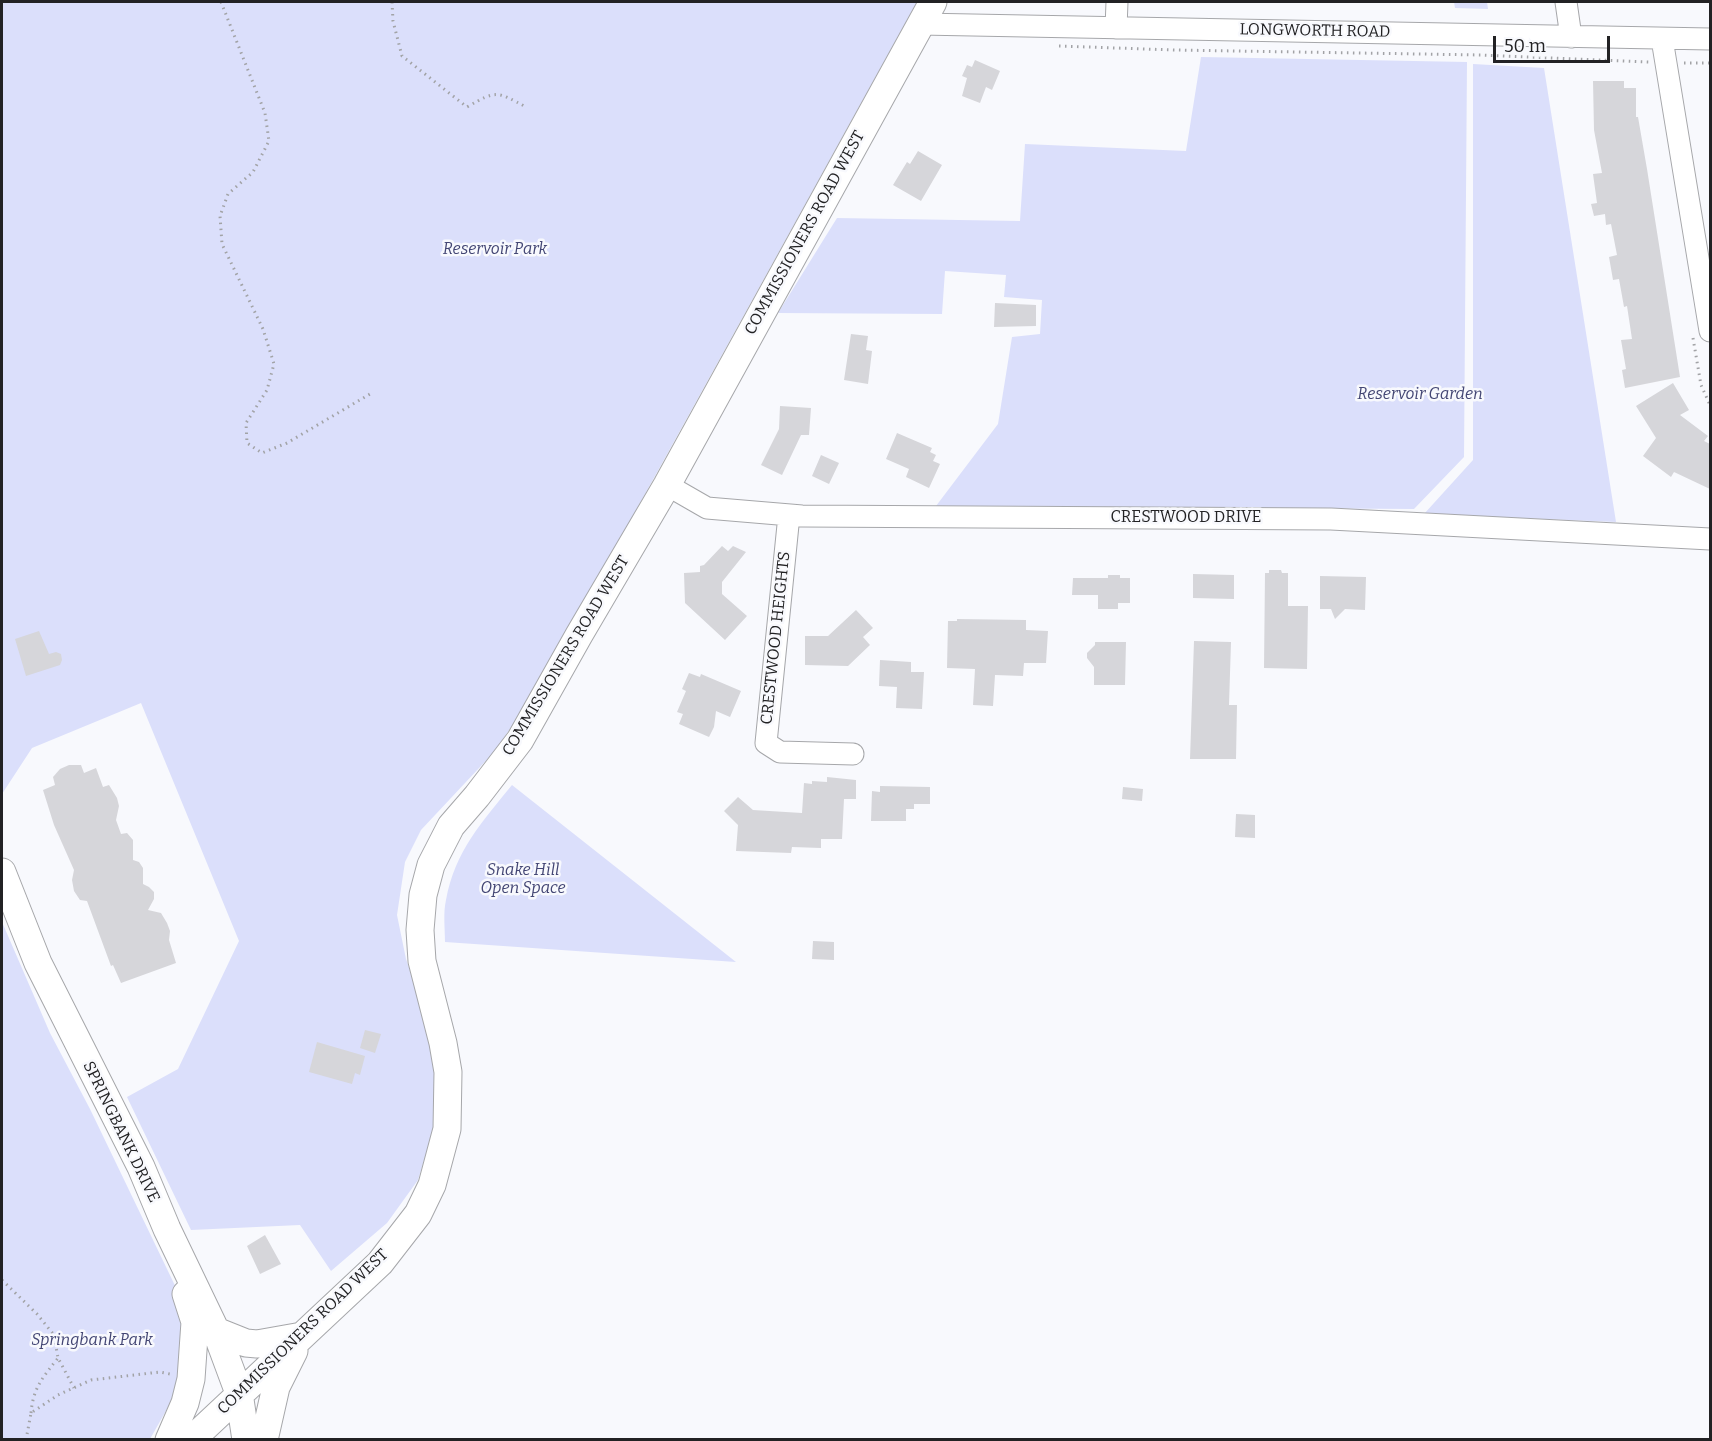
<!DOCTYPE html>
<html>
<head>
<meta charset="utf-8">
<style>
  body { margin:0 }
  #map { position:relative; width:1712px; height:1441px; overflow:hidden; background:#f8f9fd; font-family:Bitter,serif }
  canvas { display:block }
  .frame { position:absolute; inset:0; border:3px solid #222224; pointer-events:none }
  .scale { position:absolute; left:1493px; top:36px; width:117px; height:27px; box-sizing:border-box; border:3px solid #222224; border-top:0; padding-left:8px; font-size:18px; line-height:21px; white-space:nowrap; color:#222224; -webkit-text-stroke:4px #f8f9fd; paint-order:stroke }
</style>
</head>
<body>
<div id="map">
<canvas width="1712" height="1441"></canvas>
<div class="frame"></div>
<div class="scale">50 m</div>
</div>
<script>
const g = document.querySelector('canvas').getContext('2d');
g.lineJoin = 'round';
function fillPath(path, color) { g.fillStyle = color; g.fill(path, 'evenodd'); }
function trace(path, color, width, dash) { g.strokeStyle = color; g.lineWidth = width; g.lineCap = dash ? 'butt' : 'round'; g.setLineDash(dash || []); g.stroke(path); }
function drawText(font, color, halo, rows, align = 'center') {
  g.font = font + ' Bitter,serif'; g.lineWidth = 5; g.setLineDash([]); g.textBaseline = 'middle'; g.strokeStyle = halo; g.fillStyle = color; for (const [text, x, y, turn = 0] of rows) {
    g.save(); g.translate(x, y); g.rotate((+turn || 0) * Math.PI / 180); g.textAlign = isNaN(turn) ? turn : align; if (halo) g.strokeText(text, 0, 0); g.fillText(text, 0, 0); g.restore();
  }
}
const green = new Path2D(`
  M2 2H917L634 514 520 714 495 751 421 830 405 862 397 915 406 959 440 1053 437 1118 418 1180 387 1223 331 1271 300 1225 191 1230 127 1097 178 1069 239 941 141 703 32 748 2 794Z
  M1454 2H1487L1488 9 1455 8Z
  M1201 57 1467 62 1464 457 1414 509 936 506 998 424 1012 337 1040 334 1042 300 1004 297 1006 275 945 271 942 314 778 313 837 218 1020 221 1025 144 1186 151Z
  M1473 64 1544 68 1616 522 1424 514 1473 460Z
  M512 785 736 962 445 942C445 928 443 913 446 900 455 851 482 822 512 785Z
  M2 922 50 1033 90 1109 180 1296 184 1379 150 1439H2Z`);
const building = new Path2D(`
  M975 60 1000 71 992 90 986 87 980 103 962 96 967 78 962 76 967 65 972 67Z
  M1593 81H1624V88H1636V117H1638L1647 169 1680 377 1625 388 1622 370 1626 369 1621 340 1632 339 1627 306 1624 307 1619 279 1613 280 1609 257 1617 255 1611 224 1606 225 1605 214 1594 216 1591 204 1597 203 1593 174 1602 173 1594 130Z
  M918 151 942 165 921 201 893 185 907 162 910 164Z
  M995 303 1036 305V326L994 327Z
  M851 334 868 336 866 350 872 351 868 384 844 380Z
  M1673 383 1689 410 1680 415 1708 436 1704 441 1710 444V489L1674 472 1671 477 1643 456 1656 438 1636 406Z
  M780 406 811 408 809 435H801L782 475 761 465 779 429Z
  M897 433 932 448 930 452 936 455 933 461 940 464 929 488 906 477 909 469 886 459Z
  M821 455 839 463 829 484 812 476Z
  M722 546 728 551 733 546 746 552 722 582V594L747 616 725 640 685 603 684 573 700 572V566L704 565Z
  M1269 570H1281L1282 573H1288V606H1308L1307 669 1264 668 1265 573H1269Z
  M1193 574 1234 575V599L1193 598Z
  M1108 575H1120V578H1130V603H1118V609H1098V595H1072L1073 578H1108Z
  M1320 576 1366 577 1365 610 1345 609 1335 619 1331 609H1320Z
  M856 610 873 628 863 637 870 645 848 666 805 665V636H828Z
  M957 619 1026 620V630L1048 631 1046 663H1024L1023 676 995 675 993 706 973 705 975 669 947 668 948 621H957Z
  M39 631 49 654 56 652 61 654 62 660 60 665 26 676 15 639Z
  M1194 641 1231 642 1229 705H1237L1236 759H1190Z
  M1095 642H1126L1125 685H1094V667L1087 658V653L1095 645Z
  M880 660 911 662V672H924L922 709 896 708 897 687 879 686Z
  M689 673 700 677 701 674 741 691 730 717 716 711 714 727 709 737 679 724 683 714 677 712 686 691 682 689Z
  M69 765H81L84 773 96 768 103 787 109 785 117 798 119 806 116 820 121 834 127 833 133 840V860L139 862 143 868V884L149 887 154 892V899L148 910 161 913 167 923 170 931 169 940 176 963 121 983 113 965 111 966 87 901 80 900 74 891 72 880 74 870 54 825 43 790 55 785 53 777 60 769Z
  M827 777 856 780V799H844L842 839H821V848L792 847 791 853 736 851 738 825 724 811 738 797 753 810 802 813 804 783 812 784V781L827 782Z
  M880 786 930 787V804H914V809H906V821H871L872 791 880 792Z
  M1123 787 1143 789 1142 801 1122 799Z
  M1236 814 1255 815V838L1235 837Z
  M813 941 834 942V960L812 959Z
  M365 1030 381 1034 375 1053 360 1048Z
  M317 1042 365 1056 360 1075 355 1073 352 1084 309 1072Z
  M265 1235 281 1264 260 1274 247 1246Z`);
const path = new Path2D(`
  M221 2 265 113 269 141 253 172 228 194 220 216 222 244 263 329 274 364 267 390 246 423 247 443 262 453 287 443 370 394
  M392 2 393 21 402 56 467 107C497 90 496 91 526 107
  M1059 46 1174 50 1481 55 1649 62
  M1684 63H1710
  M1693 338 1701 385 1710 405
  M2 1280 37 1314 54 1335 58 1358 74 1388
  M31 1413C33 1388 43 1377 58 1358
  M26 1440 31 1413 58 1395 91 1380 160 1372 170 1374`);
const minor = new Path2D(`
  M1566 2 1571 37
  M920 24 1710 39
  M1116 28 1117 2
  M1662 39 1710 331
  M667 485 707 508 802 516 1331 519 1710 539
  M789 515 766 743 780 752 853 754`);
const major = new Path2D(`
  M2 872 38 963 141 1167 167 1229 216 1331 239 1393 246 1440
  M216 1331 246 1343 257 1344 302 1336
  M169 1440 185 1403 191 1379 195 1322 186 1294
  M191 1440 380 1263 418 1214 432 1185 447 1129 448 1072 443 1043 422 961 420 930 423 895 431 865 451 826 477 796 520 740 579 635 667 485 933 2
  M264 1440 276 1387 294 1351`);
const streetNames = [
  ["LONGWORTH ROAD",1315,31,1],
  ["COMMISSIONERS ROAD WEST",805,233,-61],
  ["CRESTWOOD DRIVE",1186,518],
  ["CRESTWOOD HEIGHTS",776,638,-84],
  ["COMMISSIONERS ROAD WEST",566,656,-59],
  ["SPRINGBANK DRIVE",121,1132,64],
  ["COMMISSIONERS ROAD WEST",303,1332,-44]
];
const parkNames = [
  ["Reservoir Park",495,250],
  ["Reservoir Garden",1420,395],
  ["Snake Hill",523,871],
  ["Open Space",523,889],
  ["Springbank Park",92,1341]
];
fillPath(green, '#dbdffb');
fillPath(building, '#d6d6da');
trace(minor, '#a6a7aa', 23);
trace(major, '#a6a7aa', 29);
trace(path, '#a2a3a6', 3, [1.5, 4.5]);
trace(minor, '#fff', 21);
trace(major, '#fff', 27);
drawText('16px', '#222224', '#f8f9fd', streetNames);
drawText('italic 16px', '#434674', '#f8f9fd', parkNames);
</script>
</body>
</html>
